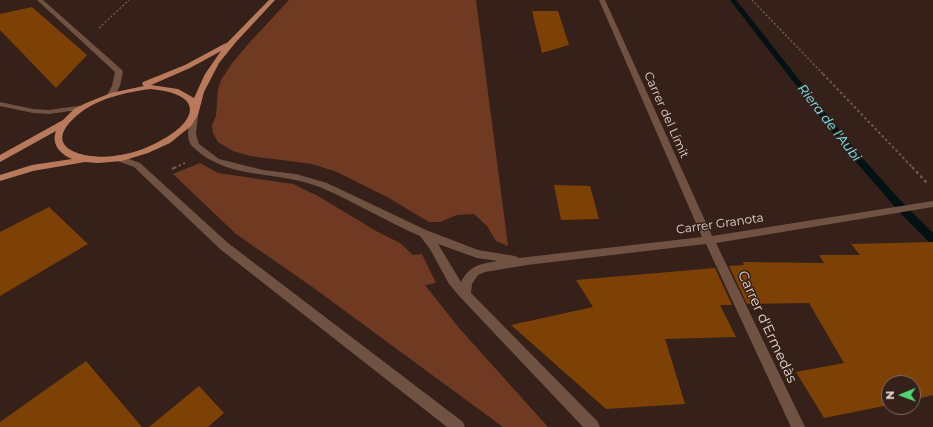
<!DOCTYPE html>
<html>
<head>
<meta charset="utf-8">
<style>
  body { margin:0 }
  #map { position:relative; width:933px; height:427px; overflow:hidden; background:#352119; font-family:Montserrat,sans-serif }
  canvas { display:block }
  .north { position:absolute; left:881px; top:375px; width:40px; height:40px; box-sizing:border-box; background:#352119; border:1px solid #7a6962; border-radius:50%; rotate:269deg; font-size:11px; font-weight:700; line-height:16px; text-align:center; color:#e2d5cf }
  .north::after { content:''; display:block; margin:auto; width:14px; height:18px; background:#4dd676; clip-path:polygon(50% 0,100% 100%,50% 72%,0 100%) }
</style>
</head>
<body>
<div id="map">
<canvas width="933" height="427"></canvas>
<div class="north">N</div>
</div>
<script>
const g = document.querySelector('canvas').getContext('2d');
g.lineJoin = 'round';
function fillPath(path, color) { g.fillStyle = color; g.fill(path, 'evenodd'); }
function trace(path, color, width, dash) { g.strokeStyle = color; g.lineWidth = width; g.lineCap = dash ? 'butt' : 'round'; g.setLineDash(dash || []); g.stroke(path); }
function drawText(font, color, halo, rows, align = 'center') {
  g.font = font + ' Montserrat,sans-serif'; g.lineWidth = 3; g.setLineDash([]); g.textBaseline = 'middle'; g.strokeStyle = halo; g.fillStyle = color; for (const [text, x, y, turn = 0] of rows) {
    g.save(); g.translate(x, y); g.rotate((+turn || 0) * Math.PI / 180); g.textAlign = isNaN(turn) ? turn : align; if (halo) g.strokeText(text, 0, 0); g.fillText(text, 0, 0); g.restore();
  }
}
const green = new Path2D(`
  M289 0H476L508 246 496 241 487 226 474 214 457 215 440 222H429L389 198 337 172 312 164 250 156 233 151 218 142 213 133 212 125 216 116 218 89 221 80 233 62 250 42Z
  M200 163 218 173 293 184 318 196 376 231 400 243 413 255 422 254 436 283 425 285 459 328 548 427H503L311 286 236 234 173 174Z`);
const stream = new Path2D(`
  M730 0H736C800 79 859 162 933 233V243L929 242 901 214 850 155Z`);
const building = new Path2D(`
  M32 7 87 55 56 88 0 30V14Z
  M532 11H558L569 45 542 53Z
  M554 185 590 186 599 219 561 220Z
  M49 207 88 244 0 296V232Z
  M933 242V395L913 400V383H889V405L824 418 796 372 844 363 809 303 747 304 729 266 744 265 743 262 824 263 819 255H860L851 244Z
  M715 268 732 305H720L736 337 665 339 685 404 606 409 511 325 593 307 576 280Z
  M86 361 142 427H0V422Z
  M199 386 224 413 208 427H149Z`);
const pathFar2 = new Path2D(`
  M752 0 824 75
  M99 28 129 0`);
const pathFar1 = new Path2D(`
  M823 74 913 168
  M174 168 185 163`);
const path = new Path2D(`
  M912 167 928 184
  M172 169 176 167`);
const minor = new Path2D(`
  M37 0H43L122 70 123 72 120 86 114 97H111L107 95 112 86 115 72Z
  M599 0H605L712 236 933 201V207L716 243 805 427H791L706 244 527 265 485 272 478 275 472 284 471 293 598 422 600 427H583L461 298 449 284 430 249 420 236C387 222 355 202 322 188 280 170 227 181 193 147 185 140 189 124 190 115L194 113 198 115 196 134 199 144 219 159 263 170 296 174 327 183 426 230 478 250 515 256 519 258 702 237ZM438 244 477 258 498 261C480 264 470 265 461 282Z
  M0 102 33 109 49 110 85 105 89 107 85 109 49 114 33 113 0 106Z
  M118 155 140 163 228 243 463 422 465 427H447L220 249 134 167 115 160 114 158 115 156Z`);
const major = new Path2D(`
  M269 0H275L236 42 219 63 204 92 198 115 191 126 170 143 148 153 122 161 98 163 85 162 33 171 0 181V175L32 165 72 159C60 154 51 144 56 131L0 162V155L63 120 74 109 86 103 111 93 144 86 142 84 143 82 185 65 224 44 227 43ZM221 51 205 74 194 98 178 89 151 85 190 68ZM151 89C211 95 194 126 152 145 140 151 128 154 114 156 82 160 37 147 80 113 99 98 127 92 151 89Z`);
const streetNames = [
  ["Carrer del Límit",666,115,66],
  ["Carrer Granota",720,224,-8]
];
const waterNames = [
  ["Riera de l'Aubi",829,123,52]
];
const nearStreetnames = [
  ["Carrer d'Ermedàs",767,327,65]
];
fillPath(green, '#703a22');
fillPath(stream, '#031113');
fillPath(building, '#7e4105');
trace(pathFar2, '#6c5a53', 1.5, [2, 2]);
trace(pathFar1, '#6c5a53', 2, [2.5, 2.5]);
trace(path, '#6c5a53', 2.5, [3, 3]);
fillPath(minor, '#705242');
fillPath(major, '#b87a5a');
drawText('12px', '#e2d5cf', '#352119', streetNames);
drawText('italic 13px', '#76ebfb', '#352119', waterNames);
drawText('14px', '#e2d5cf', '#352119', nearStreetnames);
</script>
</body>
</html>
